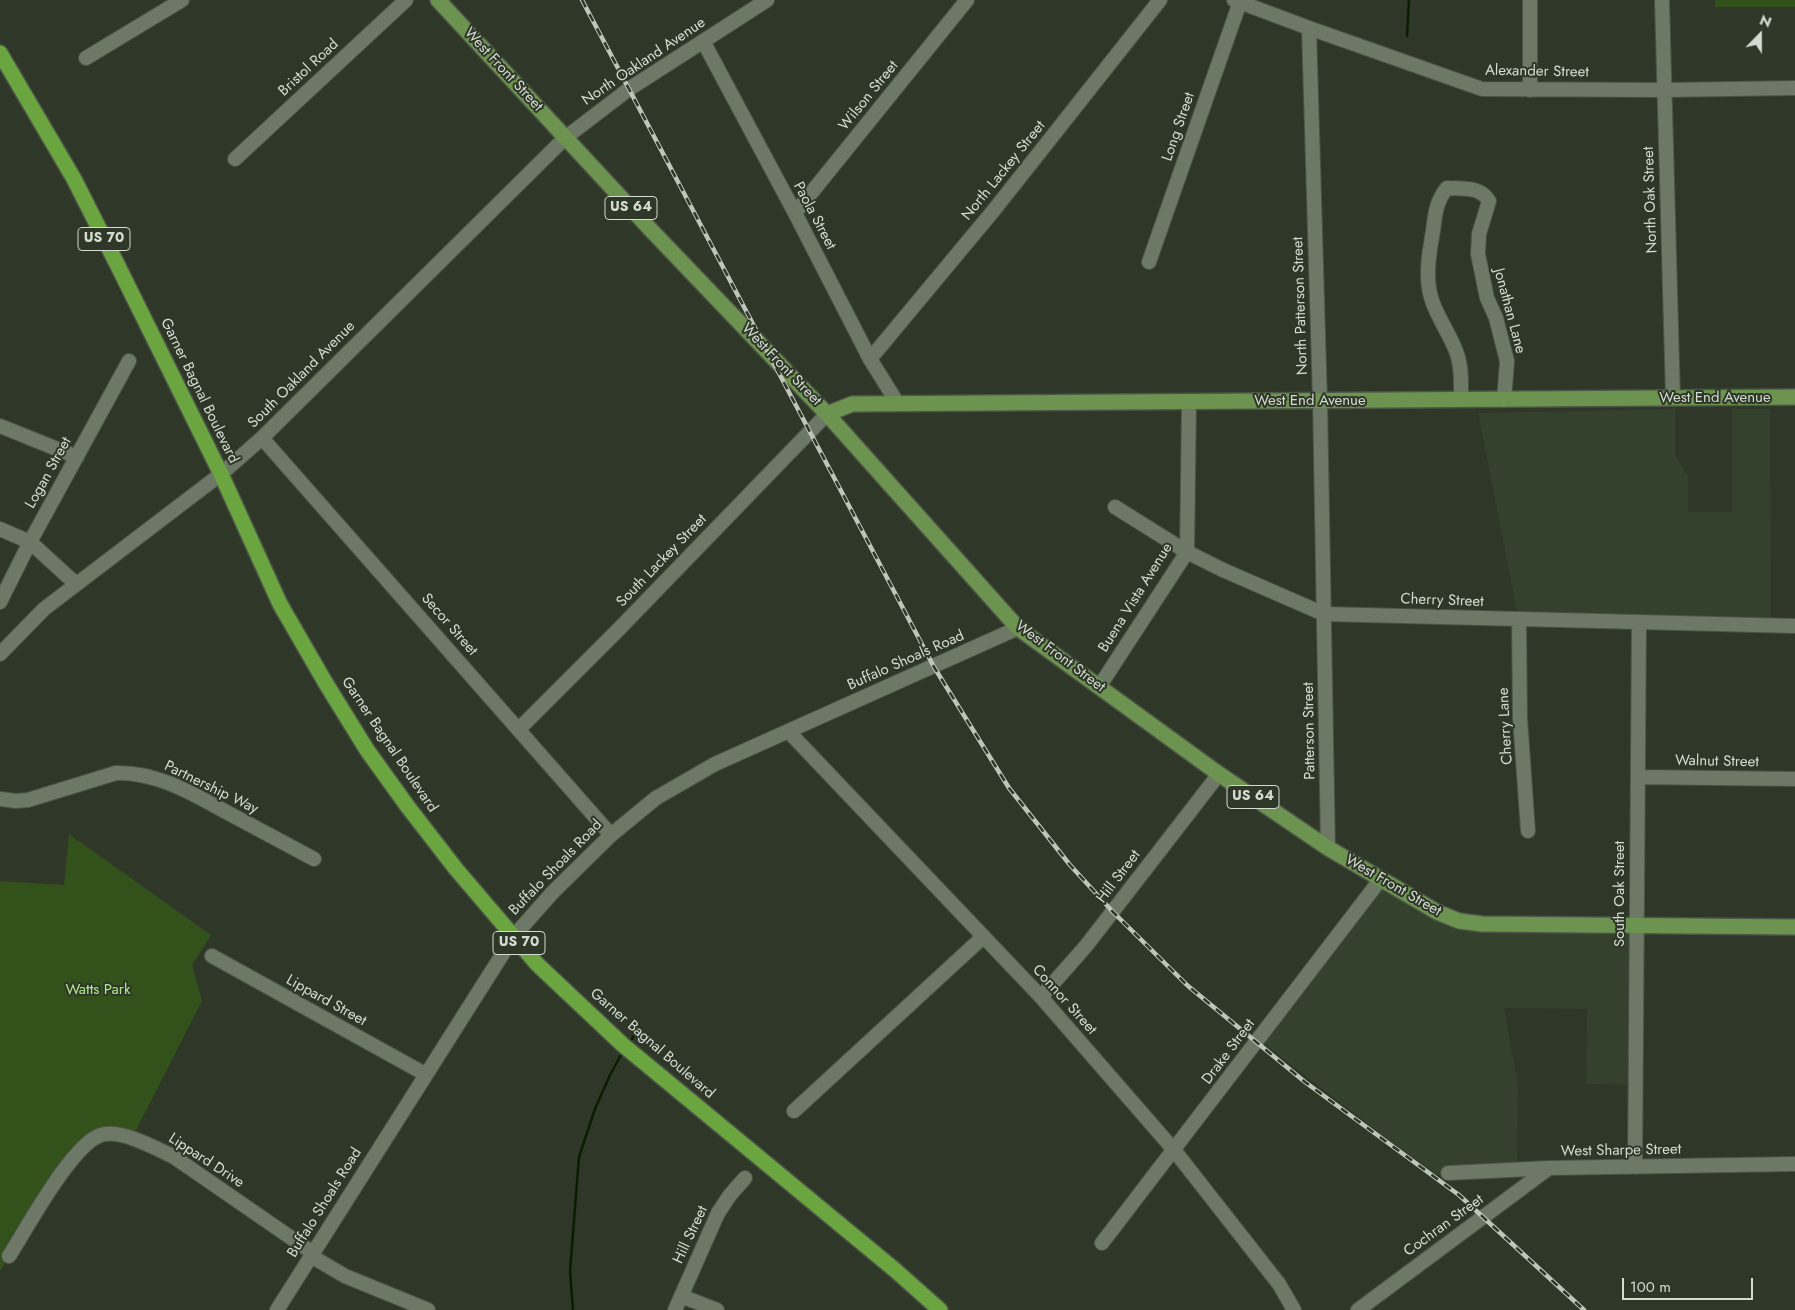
<!DOCTYPE html>
<html>
<head>
<meta charset="utf-8">
<style>
  body { margin:0 }
  #map { position:relative; width:1795px; height:1310px; overflow:hidden; background:#2e3728; font-family:Jost,sans-serif }
  canvas { display:block }
  .north { position:absolute; left:1735px; top:10px; width:50px; height:50px; -webkit-text-stroke:4px #2e3728; paint-order:stroke; rotate:22deg; font-size:14px; font-weight:700; line-height:20px; text-align:center; color:#d4dbd1 }
  .north::after { content:''; display:block; margin:auto; width:18px; height:22px; background:#d4dbd1; clip-path:polygon(50% 0,100% 100%,50% 72%,0 100%) }
  .scale { position:absolute; left:1622px; top:1278px; width:131px; height:22px; box-sizing:border-box; border:2px solid #d4dbd1; border-top:0; padding-left:6px; font-size:15px; line-height:18px; white-space:nowrap; color:#d4dbd1; -webkit-text-stroke:4px #2e3728; paint-order:stroke }
</style>
</head>
<body>
<div id="map">
<canvas width="1795" height="1310"></canvas>
<div class="north">N</div>
<div class="scale">100 m</div>
</div>
<script>
const g = document.querySelector('canvas').getContext('2d');
g.lineJoin = 'round';
function fillPath(path, color) { g.fillStyle = color; g.fill(path, 'evenodd'); }
function trace(path, color, width, dash) { g.strokeStyle = color; g.lineWidth = width; g.lineCap = dash ? 'butt' : 'round'; g.setLineDash(dash || []); g.stroke(path); }
function drawText(font, color, halo, rows, align = 'center') {
  g.font = font + ' Jost,sans-serif'; g.lineWidth = 4; g.setLineDash([]); g.textBaseline = 'middle'; g.strokeStyle = halo; g.fillStyle = color; for (const [text, x, y, turn = 0] of rows) {
    g.save(); g.translate(x, y); g.rotate((+turn || 0) * Math.PI / 180); g.textAlign = isNaN(turn) ? turn : align; if (halo) g.strokeText(text, 0, 0); g.fillText(text, 0, 0); g.restore();
  }
}
const built = new Path2D(`
  M1675 409V455L1688 476V512H1732V409H1770L1771 623 1518 616 1478 413Z
  M1380 889 1422 911 1632 931 1630 1085 1586 1084 1587 1009 1504 1008 1518 1084 1517 1176 1434 1175 1263 1043Z`);
const green = new Path2D(`
  M1715 0H1795V7H1715Z
  M69 834 211 935 192 965 202 1001 132 1138 90 1141 0 1271V881L64 885Z`);
const stream = new Path2D(`
  M1407 36 1409 0
  M630 1042 637 1031
  M573 1310 570 1271 579 1157 595 1109 610 1075 622 1053`);
const minor = new Path2D(`
  M1234 0 1309 28 1482 89 1664 90 1795 88
  M1530 0V90
  M1662 0 1673 398
  M1309 28 1320 401 1328 848
  M703 41 795 213 870 359 898 404
  M86 58 182 0
  M235 159 406 0
  M795 213 967 0
  M1149 262 1240 2
  M870 359 994 210 1160 0
  M1461 400C1461 384 1462 366 1456 351 1448 330 1432 310 1429 288 1426 269 1430 249 1433 231 1435 215 1436 201 1447 188 1463 189 1480 186 1489 201L1479 234 1478 254 1487 298 1496 318 1507 361 1504 400
  M0 426 77 457
  M262 438 611 835
  M1115 507 1187 552 1223 570 1324 614 1795 626
  M0 529 30 542 76 584
  M0 602 30 542 129 361
  M1519 619 1520 718 1528 831
  M0 654 44 609 221 474 262 438 565 138 629 89 767 0
  M1099 687 1187 552 1189 402
  M519 729 619 629 827 414
  M788 731 1041 997 1174 1150 1279 1284 1294 1310
  M1638 777 1795 779
  M0 799 16 801 28 800 116 773C158 772 193 794 230 814 258 829 286 844 314 859
  M212 956 425 1074
  M1041 997 1086 946 1219 774
  M794 1111 983 937
  M1635 1167 1639 622
  M1448 1173 1549 1168 1795 1164
  M1102 1243 1380 880
  M9 1256C27 1228 72 1144 101 1135 122 1129 155 1148 174 1157L313 1253
  M311 1256 345 1276 428 1310
  M681 1296 717 1310
  M277 1310 514 936 553 892 611 835 656 798 715 764 1018 628
  M675 1310 718 1213 730 1195 745 1178
  M1358 1310 1549 1168`);
const major = new Path2D(`
  M438 0 651 230 827 414 1018 628 1219 774 1328 848 1437 912 1459 921 1482 924 1795 927
  M827 414 852 404 1795 397`);
const highway = new Path2D(`
  M0 53 74 179 118 266 221 474 280 604 325 682 367 750 408 807 456 869 537 964 623 1045 895 1270 940 1310`);
const rail = new Path2D(`
  M582 0 934 667 1009 788 1070 865 1113 912 1188 986 1305 1082 1459 1195 1584 1310`);
const shields = [
  [631,208,52],
  [104,239,52],
  [1253,797,52],
  [519,943,52]
];
const shieldNames = [
  ["US 64",631,208],
  ["US 70",104,239],
  ["US 64",1253,797],
  ["US 70",519,943]
];
const streetNames = [
  ["North Oakland Avenue",644,62,-34],
  ["Bristol Road",309,68,-43],
  ["West Front Street",503,70,47],
  ["Alexander Street",1537,72,1],
  ["Wilson Street",869,96,-51],
  ["Long Street",1179,127,-71],
  ["North Lackey Street",1004,171,-51],
  ["North Oak Street",1651,200,-92],
  ["Paola Street",814,216,62],
  ["North Patterson Street",1301,306,-92],
  ["Jonathan Lane",1509,311,75],
  ["West Front Street",781,365,46],
  ["South Oakland Avenue",302,375,-45],
  ["Garner Bagnal Boulevard",199,391,64],
  ["West End Avenue",1715,398],
  ["West End Avenue",1310,401],
  ["Logan Street",49,473,-61],
  ["South Lackey Street",662,561,-46],
  ["Buena Vista Avenue",1136,598,-58],
  ["Cherry Street",1442,601,2],
  ["Secor Street",449,625,49],
  ["West Front Street",1060,657,37],
  ["Buffalo Shoals Road",906,661,-24],
  ["Cherry Lane",1506,726,-93],
  ["Patterson Street",1310,731,-91],
  ["Garner Bagnal Boulevard",389,745,56],
  ["Walnut Street",1717,762,1],
  ["Partnership Way",211,788,26],
  ["Buffalo Shoals Road",556,868,-46],
  ["Hill Street",1119,877,-53],
  ["West Front Street",1393,886,30],
  ["South Oak Street",1620,894,-90],
  ["Connor Street",1064,1000,48],
  ["Lippard Street",326,1001,29],
  ["Garner Bagnal Boulevard",652,1044,41],
  ["Drake Street",1229,1052,-53],
  ["West Sharpe Street",1621,1151,-1],
  ["Lippard Drive",206,1161,33],
  ["Buffalo Shoals Road",325,1203,-58],
  ["Cochran Street",1444,1226,-36],
  ["Hill Street",691,1235,-65]
];
const parkNames = [
  ["Watts Park",98,990]
];
fillPath(built, '#34412c');
fillPath(green, '#32511b');
trace(stream, '#0b1d00', 2.5);
trace(minor, '#4b5446', 16);
trace(major, '#4b5446', 18);
trace(highway, '#4b5446', 18);
trace(minor, '#6d7866', 14);
trace(major, '#6c934f', 15);
trace(highway, '#6ba540', 15);
trace(rail, '#bec5ba', 4.5);
trace(rail, '#2e3728', 2.5, [8]);
for (const [x, y, w] of shields) { const box = new Path2D(); box.roundRect(x - w / 2, y - 11.5, w, 23, 4); g.fillStyle = '#2e3728'; g.fill(box); trace(box, '#d4dbd1', 1); }
drawText('bold 14px', '#d4dbd1', null, shieldNames);
drawText('15px', '#d4dbd1', '#2e3728', streetNames);
drawText('15px', '#b0e78e', '#2e3728', parkNames);
</script>
</body>
</html>
